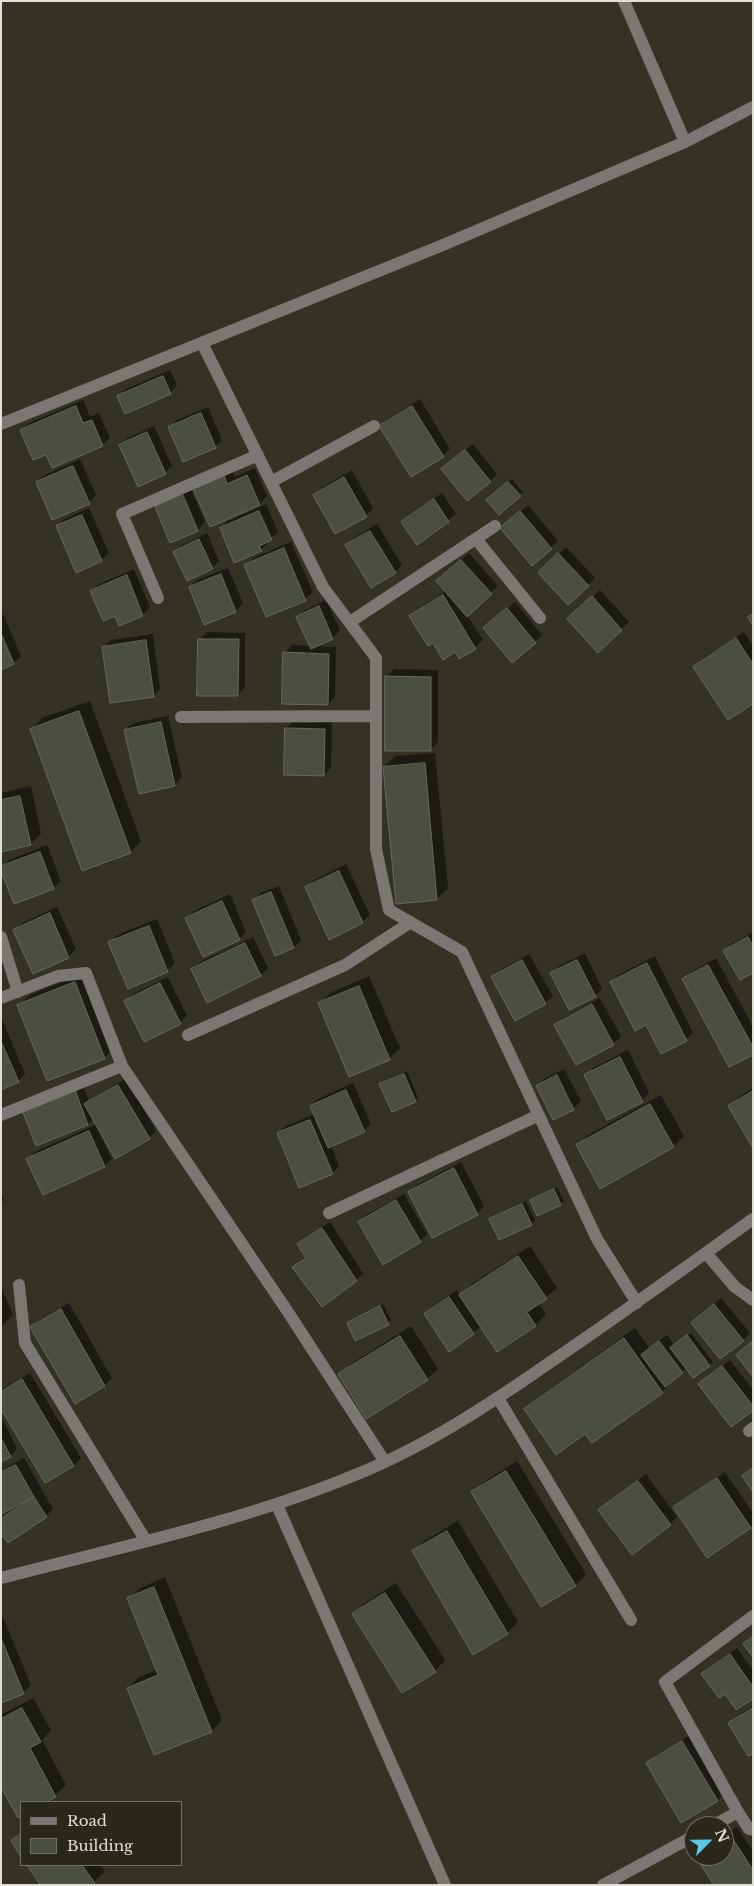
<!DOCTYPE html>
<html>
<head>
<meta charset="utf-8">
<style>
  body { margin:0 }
  #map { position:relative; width:754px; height:1886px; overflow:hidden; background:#343225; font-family:"Libre Baskerville",serif }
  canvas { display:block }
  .frame { position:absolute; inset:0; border:2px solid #e0dfd7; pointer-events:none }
  .legend { position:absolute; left:20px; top:1801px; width:162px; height:65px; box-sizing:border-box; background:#2a281b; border:1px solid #737166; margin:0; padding:6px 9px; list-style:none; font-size:15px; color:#e0dfd7 }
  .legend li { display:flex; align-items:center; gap:10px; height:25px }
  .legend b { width:25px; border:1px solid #737166 }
  .north { position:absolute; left:684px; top:1816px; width:50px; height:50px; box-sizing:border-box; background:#2a281b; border:1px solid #737166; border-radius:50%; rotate:67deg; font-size:14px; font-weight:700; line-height:20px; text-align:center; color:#e0dfd7 }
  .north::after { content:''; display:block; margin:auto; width:18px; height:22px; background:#58c8e4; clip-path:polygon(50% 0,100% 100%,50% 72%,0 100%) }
</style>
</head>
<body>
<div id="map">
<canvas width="754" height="1886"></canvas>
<div class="frame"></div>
<ul class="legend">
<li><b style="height:6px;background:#7b7772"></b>Road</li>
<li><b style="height:14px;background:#4b4f42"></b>Building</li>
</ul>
<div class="north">N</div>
</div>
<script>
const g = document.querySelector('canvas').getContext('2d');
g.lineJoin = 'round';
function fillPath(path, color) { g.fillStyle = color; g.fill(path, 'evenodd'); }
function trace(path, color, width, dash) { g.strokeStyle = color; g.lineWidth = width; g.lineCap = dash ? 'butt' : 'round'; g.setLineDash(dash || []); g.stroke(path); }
const shadow = new Path2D(`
  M170 370 177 385 170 393 119 396 126 389Z
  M420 399 450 449 443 456 380 426 388 419Z
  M83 400 90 417 99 413 110 438 102 445 47 453 21 430 29 423Z
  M208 407 222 440 215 447 170 427 177 420Z
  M154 426 172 466 165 473 121 445 128 438Z
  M473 444 497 474 490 481 450 462Z
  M80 459 96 495 89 503 37 482 45 475Z
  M255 468 267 496 260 504 211 525 195 489 231 469 235 477Z
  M352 470 373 508 366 516 314 495 321 488Z
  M512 479 523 492 520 495 491 497Z
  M191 489 205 522 198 530 171 541 157 508 164 500Z
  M442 493 456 514 418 543 403 522 410 515Z
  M266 504 278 532 267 541 268 543 261 550 221 528 228 521Z
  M528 505 558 541 551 548 509 521Z
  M89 508 109 553 101 560 57 527 64 519Z
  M377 524 402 565 395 572 347 545 354 538Z
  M207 533 219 561 212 568 175 552 182 545Z
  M291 542 313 592 305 599 267 616 246 565 253 558Z
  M566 547 595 578 588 585 539 573Z
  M469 553 498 586 467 615 483 640 475 648 460 657 456 650 433 641 411 616 418 609 446 591 445 574Z
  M228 568 243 603 236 611 205 623 190 587 197 580Z
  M134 569 150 607 143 615 119 624 115 615 92 591 99 584Z
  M600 590 629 622 598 651 576 612Z
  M326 600 340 630 333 638 314 646 336 647 335 697 328 704 285 653 292 645 311 646 297 617 305 610Z
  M515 602 542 635 535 642 492 621Z
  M3 614 21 656 14 663 1 668V615Z
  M207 632 245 633V687L238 695 199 640Z
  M744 632 753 646V703L695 667 702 659Z
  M153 634 160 689 153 696 104 647 111 640Z
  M394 669 438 670V742L430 750 386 677Z
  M90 701 141 841 131 852 83 869 32 729 42 718Z
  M168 716 182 777 175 785 125 730 133 723Z
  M294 721 332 722 331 767 324 775 286 728Z
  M435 753 448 888 437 899 384 767 395 756Z
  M31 786 41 833 31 844 1 851V793Z
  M47 845 61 881 53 888 1 867 9 860Z
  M346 864 370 915 362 922 306 887 314 880Z
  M279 886 301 940 294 947 276 955 253 901 260 893Z
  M230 894 246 932 239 939 186 918 194 911Z
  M57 907 76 949 68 957 15 930 22 923Z
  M157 919 175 963 167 971 128 987 110 943 117 935Z
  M753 932V971L725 951 732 944Z
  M253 937 268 968 261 975 192 970 200 962Z
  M585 953 602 989 595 996 552 973 559 966Z
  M529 954 553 996 545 1003 493 977 500 970Z
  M655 956 693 1033 686 1040 647 1023 611 982 618 975Z
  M716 958 753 1027V1053L684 979 691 972Z
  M86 973 115 1047 104 1058 19 1006 29 995Z
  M369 976 400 1048 389 1059 320 1004 330 993Z
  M168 977 187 1016 180 1023 125 1002 133 994Z
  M600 998 621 1036 613 1044 556 1025 563 1018Z
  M1 1017 25 1074 18 1081 1 1088Z
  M628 1050 649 1093 642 1101 585 1076 593 1068Z
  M564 1069 581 1101 573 1109 553 1118 537 1086 544 1079Z
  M407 1071 418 1098 415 1101 381 1084 384 1081Z
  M126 1078 156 1131 149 1138 101 1136 112 1159 104 1166 28 1159 35 1152 97 1124 94 1119 88 1124 36 1144 81 1081 89 1101Z
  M353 1083 371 1124 364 1131 331 1145 339 1166 332 1173 278 1133 286 1126 315 1114 311 1106 318 1099Z
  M753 1088V1145L729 1107 740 1096Z
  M661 1095 684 1136 674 1146H578L588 1135Z
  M461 1162 484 1206 477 1214 410 1192 417 1185Z
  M557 1187 564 1201 560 1204 531 1200 535 1197Z
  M1 1193 4 1200 1 1203Z
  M404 1194 427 1234 420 1241 359 1223 366 1215Z
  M526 1201 535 1220 532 1224 500 1238 491 1219 494 1216Z
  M330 1222 363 1273 356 1281 294 1267 306 1256 299 1244 306 1237Z
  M530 1246 557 1288 539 1303 546 1314 536 1325 497 1350 481 1326 473 1333 425 1314 432 1307 457 1290 460 1296 472 1284Z
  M1 1287 13 1315 1 1327Z
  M721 1298 750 1333 743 1340 692 1323Z
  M69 1303 112 1378 105 1385 75 1403 32 1327 39 1320Z
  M383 1304 391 1320 388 1324 348 1323 351 1320Z
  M411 1326 438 1369 427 1379 340 1374 351 1364Z
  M635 1328 649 1348 667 1335 674 1345 691 1333 713 1362 693 1377 686 1368 672 1380V1381L662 1392 586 1432 525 1410 536 1399Z
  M730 1360 753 1390V1410L700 1384Z
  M30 1373 81 1458 74 1465 46 1482 4 1411 1 1414V1390Z
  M2 1418 17 1449 10 1456 1 1460Z
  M24 1458 53 1509 46 1516 1 1532V1519L19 1506 18 1504 1 1513V1470Z
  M517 1461 586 1574 576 1585 542 1605 473 1493 484 1482Z
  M725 1472 753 1513V1525L750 1527 675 1508 682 1500Z
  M646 1474 677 1517 670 1524 600 1510Z
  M458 1521 518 1622 507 1633 414 1552 424 1541Z
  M165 1577 222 1720 212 1731 155 1754 128 1688 139 1677 157 1670 129 1598 140 1588Z
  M396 1583 445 1660 435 1671 353 1615 364 1604Z
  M3 1617 31 1685 23 1693 1 1702V1618Z
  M737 1648 753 1670V1697L725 1692 703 1674 710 1666Z
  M33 1698 51 1730 42 1740 66 1785 55 1796 44 1802H21V1815L18 1816 1 1785V1715Z
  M753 1706V1752L730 1723 737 1716Z
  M690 1735 725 1793 718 1800 681 1821 648 1763 655 1756Z
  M737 1827 753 1851V1881L697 1856H724V1835Z
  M28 1865H100L105 1871 94 1882 42 1885Z`);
const building = new Path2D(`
  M163 376 171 394 125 414 117 396Z
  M76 406 83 423 92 420 103 446 52 468 46 455 33 460 20 430Z
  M412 406 444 457 411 477 379 426Z
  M201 413 216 448 183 462 168 427Z
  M147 432 166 474 138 487 119 445Z
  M465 450 491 482 467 501 441 469Z
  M73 466 90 504 52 520 36 482Z
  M224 475 227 484 247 475 260 505 210 527 193 489Z
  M344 477 367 517 335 534 313 495Z
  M508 482 521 496 499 515 486 500Z
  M183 495 198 531 170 543 155 507Z
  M434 499 449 522 417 545 401 522Z
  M259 511 272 540 259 546 262 551 234 563 220 528Z
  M520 511 552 549 532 566 500 528Z
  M82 515 102 561 76 573 56 526Z
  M370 531 396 573 371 588 345 545Z
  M199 539 213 569 187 581 173 552Z
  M284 548 306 601 266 617 244 565Z
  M558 553 589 586 568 605 538 573Z
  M461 560 492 594 467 617 436 581Z
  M221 574 236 612 204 625 189 587Z
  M127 575 143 616 119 626 115 616 103 621 90 591Z
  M443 595 476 649 459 659 455 652 443 660 433 643 428 646 409 616Z
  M592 596 622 630 598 653 567 619Z
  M319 606 333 639 311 649 296 617Z
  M507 608 536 643 512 663 483 628Z
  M753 614V626L748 617Z
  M1 633 14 664 1 670Z
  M736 638 753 664V704L728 720 693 667Z
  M198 639H239L238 696H197Z
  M146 640 154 697 110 703 102 647Z
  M283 652 329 654 328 705 282 704Z
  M385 676 431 677V751H385Z
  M79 711 131 853 82 871 30 729Z
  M161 722 175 786 139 794 124 730Z
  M285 728 325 729 324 776 284 775Z
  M425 763 437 900 396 904 383 767Z
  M20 796 31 845 1 852V800Z
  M40 852 54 889 14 904 1 871V866Z
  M339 871 363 923 329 940 305 887Z
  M271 892 294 948 275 956 252 900Z
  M222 901 240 940 203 957 185 918Z
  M50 913 69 958 33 974 13 930Z
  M149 926 168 972 128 989 108 942Z
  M748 937 753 946V973L740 980 723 951Z
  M245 943 261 976 207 1003 191 969Z
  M522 960 546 1004 515 1021 491 977Z
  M577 960 596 997 569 1010 550 973Z
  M647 963 687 1041 661 1054 646 1025 635 1031 610 982Z
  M708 965 753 1047V1055L729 1067 682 979Z
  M75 982 105 1059 47 1081 17 1005Z
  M160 983 181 1024 144 1042 124 1001Z
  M359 986 390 1060 349 1077 318 1003Z
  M592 1004 614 1045 576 1065 554 1025Z
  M1 1041 19 1082 1 1090Z
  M620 1057 643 1102 607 1120 584 1075Z
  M404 1074 416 1102 392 1112 379 1084Z
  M557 1075 574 1110 553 1120 536 1086Z
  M118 1085 150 1139 115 1159 84 1104Z
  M74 1087 88 1125 36 1146 21 1107Z
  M346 1090 365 1132 328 1148 310 1106Z
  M753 1091V1148L728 1106Z
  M650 1104 674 1147 600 1189 576 1145Z
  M310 1120 333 1174 299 1188 277 1133Z
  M89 1131 105 1167 43 1195 26 1159Z
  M454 1168 478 1215 432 1238 408 1192Z
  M554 1189 561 1205 537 1216 530 1200Z
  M396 1200 421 1242 383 1265 358 1222Z
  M522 1204 532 1225 499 1240 489 1219Z
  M322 1228 357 1281 322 1307 292 1267 306 1258 297 1244Z
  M518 1256 547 1299 527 1312 536 1326 497 1352 459 1295Z
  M449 1297 474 1334 449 1352 424 1314Z
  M714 1304 744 1341 720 1359 691 1323Z
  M380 1306 389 1325 355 1341 347 1323Z
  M61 1309 105 1386 75 1404 30 1327Z
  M687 1335 710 1366 693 1378 670 1348Z
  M400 1336 428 1380 366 1419 338 1374Z
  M624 1338 663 1393 592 1443 585 1434 556 1455 524 1409Z
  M659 1341 683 1373 665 1387 641 1355Z
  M753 1341V1377L736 1355Z
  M722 1366 753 1406V1411L731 1427 698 1384Z
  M22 1379 74 1466 45 1483 1 1409V1392Z
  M1 1438 11 1457 1 1462Z
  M16 1465 34 1497 1 1514V1472Z
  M753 1468V1492L742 1476Z
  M506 1471 576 1586 541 1607 471 1492Z
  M717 1478 751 1528 707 1558 673 1507Z
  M638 1481 671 1525 632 1555 598 1510Z
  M34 1497 47 1517 8 1543 1 1534V1519Z
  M447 1531 508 1634 473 1655 412 1551Z
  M154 1587 212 1732 154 1755 127 1688 158 1675 127 1598Z
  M385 1593 436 1672 402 1693 352 1614Z
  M753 1637V1657L743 1644Z
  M1 1638 24 1694 1 1703Z
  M730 1654 753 1687V1699L736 1710 725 1694 719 1698 701 1674Z
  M22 1708 41 1742 30 1748 56 1797 46 1802H21V1816L18 1818 1 1787V1719Z
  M753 1708V1754L748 1756 728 1723Z
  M682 1741 718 1801 681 1823 646 1763Z
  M729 1833 753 1870V1882L749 1885H714L695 1856H724V1836Z
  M21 1834V1857L11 1841Z
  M27 1865H82L95 1883 92 1885H41Z`);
const minor = new Path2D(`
  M624 1 685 142
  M202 343 323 587 376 658V849L389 910 462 952 597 1239 637 1303
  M1 424 443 245 685 142 753 107
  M271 482 374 426
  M476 539 540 618
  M158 598 122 514 258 455
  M350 622 495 526
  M181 717 376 716
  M1 937 18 992
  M1 998 58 976 86 973 122 1066 288 1312 385 1462
  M188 1035 345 965 411 922
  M1 1115 122 1066
  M329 1213 539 1115
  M706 1253 735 1287 753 1300
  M19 1285 25 1343 146 1541
  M498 1398 631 1620
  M749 1431 753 1428
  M277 1505 445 1885
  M1 1578C120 1547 241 1522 355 1475 425 1447 490 1404 552 1361 620 1315 686 1267 753 1219
  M753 1616 665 1682 738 1812 749 1829 753 1830
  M712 1826 738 1812
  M603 1885 694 1836`);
fillPath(shadow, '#0007');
fillPath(building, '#4b4f42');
trace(building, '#666a5d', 1);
trace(minor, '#7b7772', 12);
</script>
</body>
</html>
